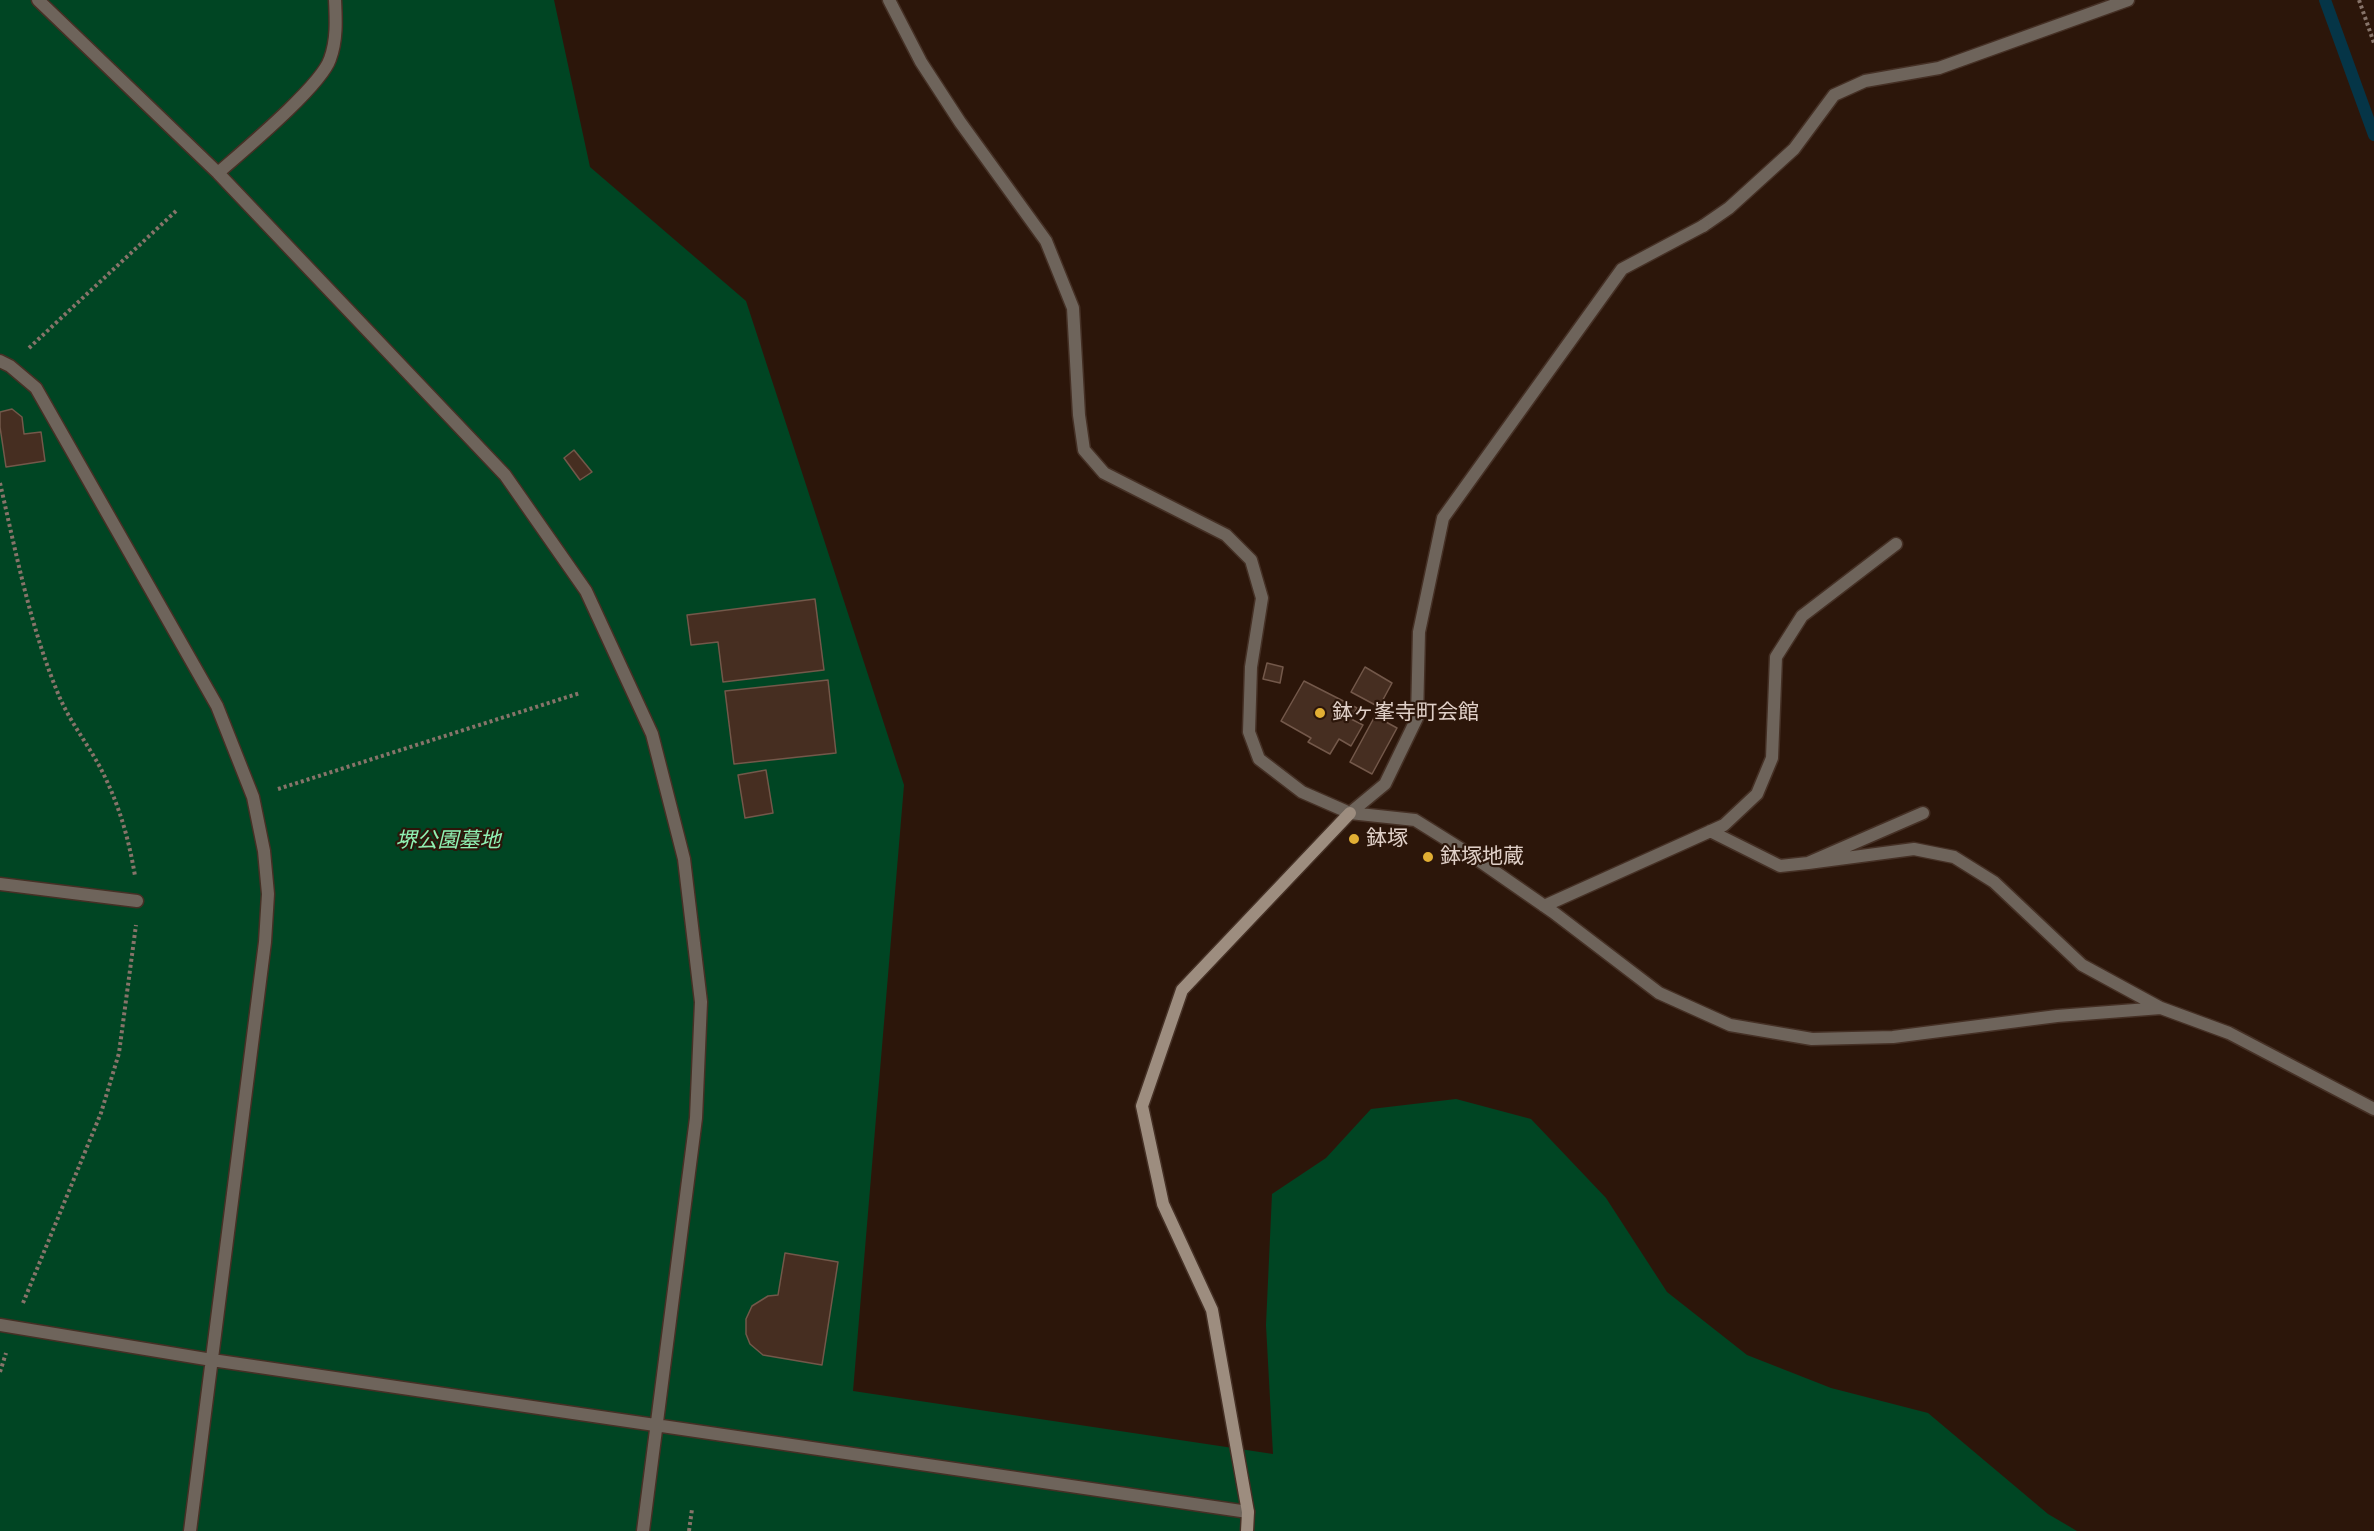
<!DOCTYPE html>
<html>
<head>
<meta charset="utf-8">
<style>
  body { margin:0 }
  canvas { display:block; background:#2c160a }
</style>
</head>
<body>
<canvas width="2374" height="1531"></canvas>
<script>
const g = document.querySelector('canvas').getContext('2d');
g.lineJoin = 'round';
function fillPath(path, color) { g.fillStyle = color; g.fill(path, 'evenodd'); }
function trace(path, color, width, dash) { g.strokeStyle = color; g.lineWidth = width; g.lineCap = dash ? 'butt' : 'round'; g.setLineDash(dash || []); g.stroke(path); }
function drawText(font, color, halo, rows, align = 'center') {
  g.font = font + ' "Zilla Slab","Noto Sans JP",serif'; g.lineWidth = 4.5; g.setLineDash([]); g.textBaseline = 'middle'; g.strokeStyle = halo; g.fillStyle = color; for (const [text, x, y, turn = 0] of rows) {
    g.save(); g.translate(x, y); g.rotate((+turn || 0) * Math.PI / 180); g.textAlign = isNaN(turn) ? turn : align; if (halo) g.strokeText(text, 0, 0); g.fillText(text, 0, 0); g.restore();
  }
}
const green = new Path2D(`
  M0 0H554L590 167 746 301 904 785 853 1391 1273 1454 1266 1325 1272 1194 1326 1158 1371 1109 1456 1099 1531 1119 1606 1198 1667 1292 1747 1355 1831 1388 1928 1413 2048 1514 2077 1531H0Z`);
const stream = new Path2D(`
  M2325 0 2374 135`);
const building = new Path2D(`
  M12 409 22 417 24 434 41 432 45 461 6 467 0 427V412Z
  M574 450 592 472 580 480 564 458Z
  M815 599 824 670 723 682 718 642 691 645 687 615Z
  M1267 663 1283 667 1280 683 1263 679Z
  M1365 667 1392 683 1379 707 1351 692Z
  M828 680 836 753 734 764 725 691Z
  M1304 681 1357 708 1351 719 1363 725 1351 746 1339 739 1330 754 1308 742 1311 738 1281 721Z
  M1375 716 1397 728 1372 774 1350 762Z
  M766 770 773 813 745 818 738 775Z
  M785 1253 838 1262 822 1365 763 1355 750 1344 746 1334V1319L752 1306 768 1296 778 1295Z`);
const path = new Path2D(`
  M2359 0 2374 43
  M29 348 176 211
  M0 483C16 553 30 625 57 691 69 722 90 746 104 775 120 808 129 840 135 876
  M278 789 580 693
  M23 1303 101 1113 119 1053 136 925
  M0 1372 6 1353
  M689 1531 692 1509`);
const lane = new Path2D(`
  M38 0 218 173 505 475 586 591 652 734 684 859 701 1002 696 1118 643 1531
  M889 0 921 62 960 122 1046 241 1073 308 1079 415 1084 450 1104 473 1226 535 1251 560 1262 598 1251 667 1249 732 1259 759 1302 792 1350 813
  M218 173C243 151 321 86 330 59 337 40 336 20 335 0
  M1703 226 1729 208 1794 149 1834 95 1865 81 1939 68 2128 0
  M0 361 10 366 36 388 217 706 253 797 264 851 268 894 265 942 190 1531
  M0 884 137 901
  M0 1325 212 1360 1248 1512`);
const street = new Path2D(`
  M1350 813 1415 820 1471 855 1553 912 1659 993 1730 1025 1812 1039 1893 1037 2057 1016 2161 1008 2229 1033 2374 1109
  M1350 813 1385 784 1417 718 1419 632 1443 518 1622 269 1703 226
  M1710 831 1780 866 1808 863 1923 813
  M1808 863 1914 849 1954 857 1994 882 2082 965 2161 1008
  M1544 906 1724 825 1757 794 1772 758 1776 657 1802 616 1896 544`);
const secondary = new Path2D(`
  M1247 1531 1248 1512 1212 1310 1163 1204 1142 1106 1182 990 1350 813`);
const markers = [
  [1320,713,6,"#e2af34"],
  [1354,839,6,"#e2af34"],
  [1428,857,6,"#e2af34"]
];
const poiNames = [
  ["鉢ヶ峯寺町会館",1332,713],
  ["鉢塚",1366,839],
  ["鉢塚地蔵",1440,857]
];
const parkNames = [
  ["堺公園墓地",448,841]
];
fillPath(green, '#004523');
trace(stream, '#053547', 12);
fillPath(building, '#462e21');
trace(building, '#73584a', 1.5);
trace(lane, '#453025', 15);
trace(street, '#453025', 15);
trace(secondary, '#453025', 15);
trace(path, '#87746a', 4, [3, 3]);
trace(lane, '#6e645b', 12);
trace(street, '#6e645b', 12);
trace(secondary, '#9d8d7f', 12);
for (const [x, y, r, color] of markers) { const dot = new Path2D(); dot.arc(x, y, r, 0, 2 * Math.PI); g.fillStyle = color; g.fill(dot); trace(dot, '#2c160a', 2); }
drawText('21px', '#e0d0c8', '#2c160a', poiNames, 'left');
drawText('italic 21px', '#90f1b3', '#2c160a', parkNames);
</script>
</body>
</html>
